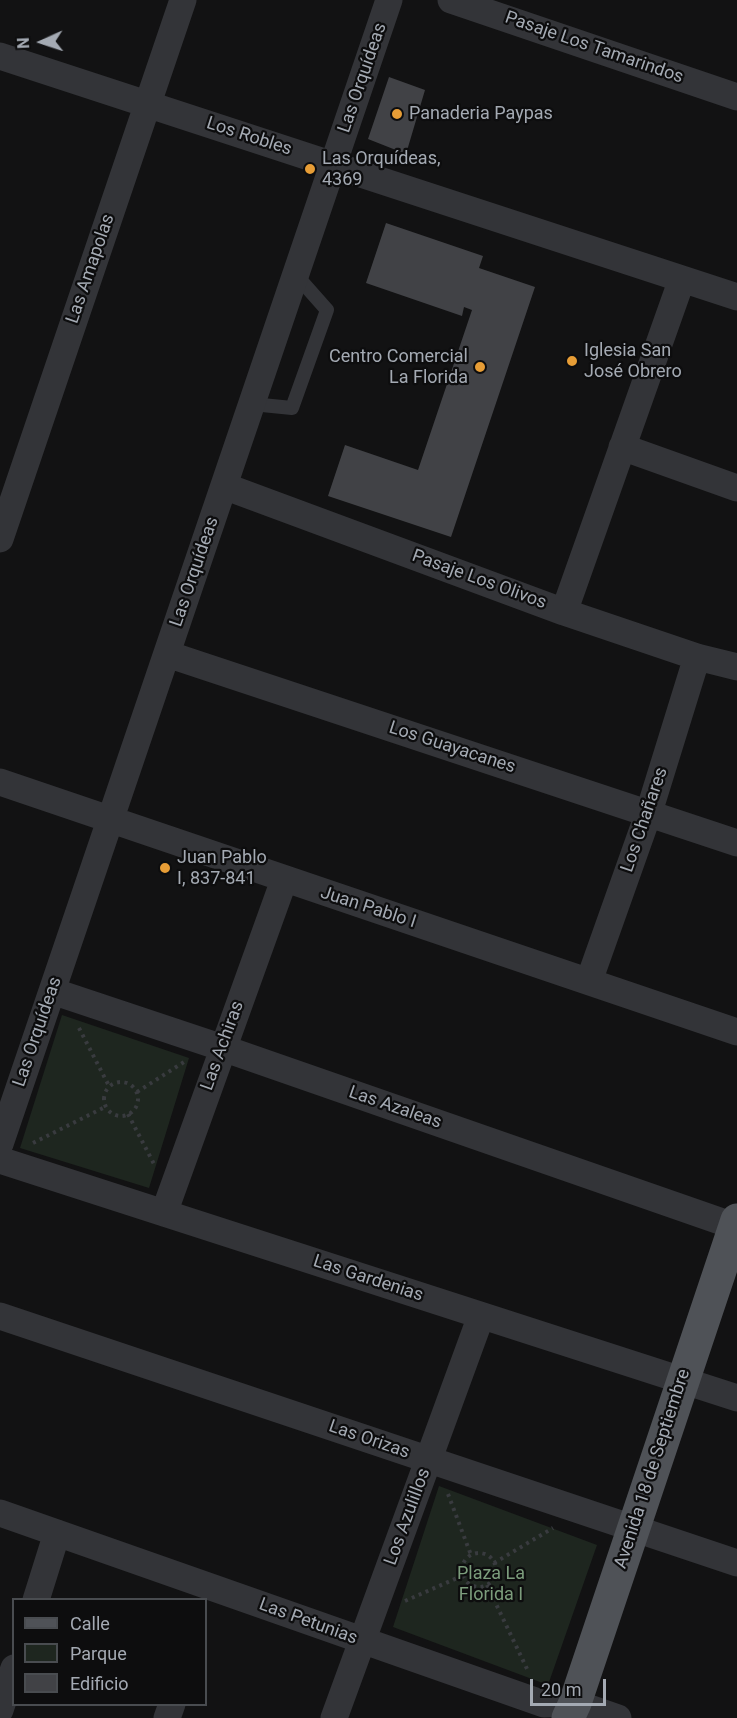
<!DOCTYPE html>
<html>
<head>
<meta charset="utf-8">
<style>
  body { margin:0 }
  #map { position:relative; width:737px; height:1718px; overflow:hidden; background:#121213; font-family:Roboto,sans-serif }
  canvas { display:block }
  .legend { position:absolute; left:12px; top:1598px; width:195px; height:108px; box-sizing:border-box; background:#0d0d0e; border:2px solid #494c50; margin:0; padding:8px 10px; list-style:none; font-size:18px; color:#a4aab3 }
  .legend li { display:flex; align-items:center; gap:12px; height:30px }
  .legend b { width:30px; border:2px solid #494c50 }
  .north { position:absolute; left:12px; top:12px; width:60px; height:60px; -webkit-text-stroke:4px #0d0d0e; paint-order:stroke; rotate:267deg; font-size:16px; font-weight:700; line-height:24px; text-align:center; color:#a4aab3 }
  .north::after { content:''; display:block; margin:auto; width:21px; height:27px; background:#a4aab3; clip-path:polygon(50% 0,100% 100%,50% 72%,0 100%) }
  .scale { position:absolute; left:530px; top:1679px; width:76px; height:27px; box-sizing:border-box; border:3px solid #a4aab3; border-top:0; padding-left:8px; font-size:18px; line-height:21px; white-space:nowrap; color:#a4aab3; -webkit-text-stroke:4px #0d0d0e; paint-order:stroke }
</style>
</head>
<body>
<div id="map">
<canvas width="737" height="1718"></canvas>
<ul class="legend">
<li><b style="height:8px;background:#4f5257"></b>Calle</li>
<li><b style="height:16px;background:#1e261f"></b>Parque</li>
<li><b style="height:16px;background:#414246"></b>Edificio</li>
</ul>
<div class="north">N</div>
<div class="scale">20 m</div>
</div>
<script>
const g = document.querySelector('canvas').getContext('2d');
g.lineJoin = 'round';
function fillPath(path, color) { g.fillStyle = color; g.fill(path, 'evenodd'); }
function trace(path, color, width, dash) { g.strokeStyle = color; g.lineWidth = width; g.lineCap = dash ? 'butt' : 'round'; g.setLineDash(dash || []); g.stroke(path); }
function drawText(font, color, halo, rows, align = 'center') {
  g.font = font + ' Roboto,sans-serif'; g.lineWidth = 4.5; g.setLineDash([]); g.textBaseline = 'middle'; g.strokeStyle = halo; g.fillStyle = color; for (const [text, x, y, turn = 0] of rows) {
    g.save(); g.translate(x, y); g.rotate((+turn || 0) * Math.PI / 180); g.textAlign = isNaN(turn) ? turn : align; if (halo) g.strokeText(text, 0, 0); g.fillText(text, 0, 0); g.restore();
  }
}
const green = new Path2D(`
  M62 1015 189 1058 149 1188 20 1148Z
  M439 1486 597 1545 548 1685 393 1627Z`);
const building = new Path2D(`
  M389 77 425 90 406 154 368 139Z
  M386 223 483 256 479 268 535 287 451 537 328 496 345 445 418 470 472 310 464 307 462 316 366 283Z`);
const path = new Path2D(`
  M79 1028 109 1086
  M104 1099a17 17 0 1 1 34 0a17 17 0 1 1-34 0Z
  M137 1092 184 1062
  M128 1114 154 1164
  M33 1143 105 1107
  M448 1494 471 1555
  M462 1570a17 17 0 1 1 34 0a17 17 0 1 1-34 0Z
  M494 1563 553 1528
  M487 1585 528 1671
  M405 1601 464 1575`);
const service = new Path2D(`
  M252 404 292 408 327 310 296 275`);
const minor = new Path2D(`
  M451 0 737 97
  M0 56 737 297
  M622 447 737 488
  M224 486 564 612 697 657 737 667
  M0 539 183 0
  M564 612 682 279
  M167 654 737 843
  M0 782 737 1032
  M589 981 649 812 697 657
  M52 991 211 1044 737 1227
  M0 1144 389 0
  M0 1160 737 1398
  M164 1213 284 880
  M0 1316 737 1563
  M0 1513 544 1704 575 1703 618 1718
  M36 1600 57 1533
  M0 1710 14 1668
  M167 1718 172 1704
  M334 1718 481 1316`);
const primary = new Path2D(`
  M568 1718 575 1703 737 1220`);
const markers = [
  [397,114,6,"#e79d36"],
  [310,169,6,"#e79d36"],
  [572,361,6,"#e79d36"],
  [480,367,6,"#e79d36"],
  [165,868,6,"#e79d36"]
];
const streetNames = [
  ["Pasaje Los Tamarindos",594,48,19],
  ["Las Orquídeas",363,78,-71],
  ["Los Robles",249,137,18],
  ["Las Amapolas",91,269,-71],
  ["Las Orquídeas",195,572,-71],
  ["Pasaje Los Olivos",479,580,20],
  ["Los Guayacanes",452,748,18],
  ["Los Chañares",645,820,-71],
  ["Juan Pablo I",368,908,18],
  ["Las Orquídeas",38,1032,-71],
  ["Las Achiras",223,1046,-70],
  ["Las Azaleas",395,1108,19],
  ["Las Gardenias",368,1279,18],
  ["Las Orizas",369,1440,19],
  ["Avenida 18 de Septiembre",653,1469,-72],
  ["Los Azulillos",408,1517,-70],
  ["Las Petunias",308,1622,20]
];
const poiNames = [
  ["Panaderia Paypas",409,114],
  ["Las Orquídeas,",322,159],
  ["4369",322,180],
  ["Iglesia San",584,351],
  ["José Obrero",584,372],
  ["Centro Comercial",468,357,"right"],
  ["La Florida",468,378,"right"],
  ["Juan Pablo",177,858],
  ["I, 837-841",177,879]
];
const parkNames = [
  ["Plaza La",491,1574],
  ["Florida I",491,1595]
];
fillPath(green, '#1e261f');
fillPath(building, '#414246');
trace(path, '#393b3f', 4, [3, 4.5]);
trace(service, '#333438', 14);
trace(minor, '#333438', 27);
trace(primary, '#4f5257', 33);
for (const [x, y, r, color] of markers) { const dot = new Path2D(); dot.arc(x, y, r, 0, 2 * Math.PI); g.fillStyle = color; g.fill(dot); trace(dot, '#0d0d0e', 2); }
drawText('18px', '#a4aab3', '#0d0d0e', streetNames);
drawText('18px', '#a4aab3', '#0d0d0e', poiNames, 'left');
drawText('18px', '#7c9d7c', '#0d0d0e', parkNames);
</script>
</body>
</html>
